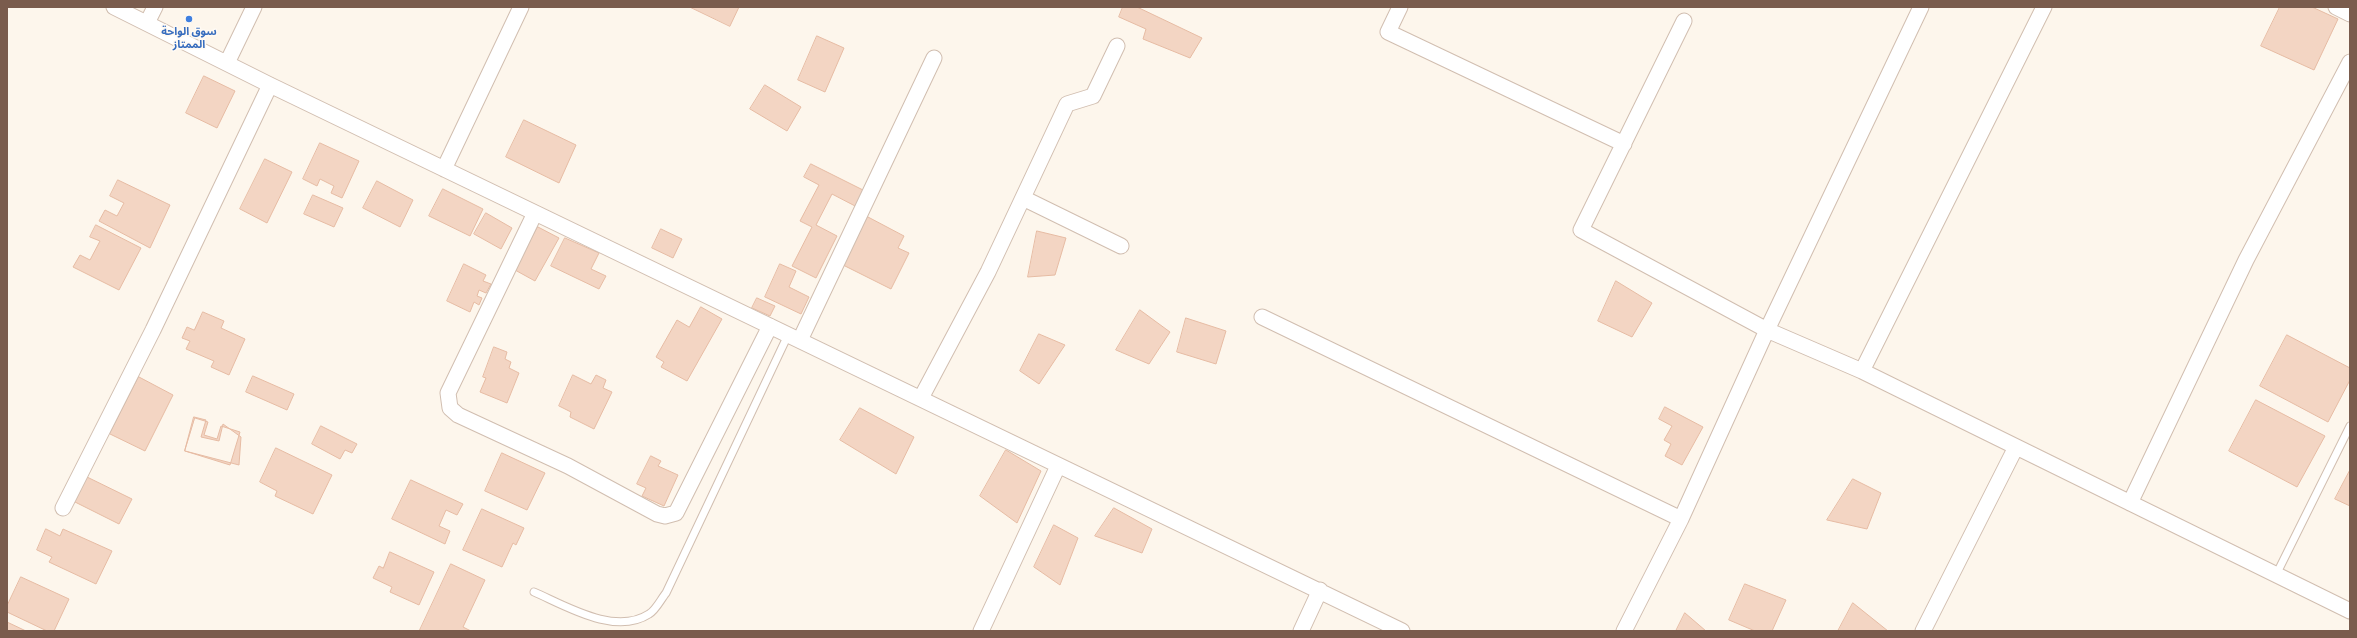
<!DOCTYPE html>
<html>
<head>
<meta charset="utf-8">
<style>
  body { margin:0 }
  #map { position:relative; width:2357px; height:638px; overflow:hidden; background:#fdf6ec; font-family:Manrope,sans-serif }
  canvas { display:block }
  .frame { position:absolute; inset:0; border:8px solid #7a5c4d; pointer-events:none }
</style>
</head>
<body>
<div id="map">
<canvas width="2357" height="638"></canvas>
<div class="frame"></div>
</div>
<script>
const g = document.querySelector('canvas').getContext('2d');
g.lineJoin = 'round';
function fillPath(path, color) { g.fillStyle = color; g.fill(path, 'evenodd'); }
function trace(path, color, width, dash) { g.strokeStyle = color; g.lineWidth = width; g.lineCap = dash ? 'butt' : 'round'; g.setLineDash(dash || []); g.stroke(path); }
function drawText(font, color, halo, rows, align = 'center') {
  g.font = font + ' Manrope,"Noto Sans Arabic",sans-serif'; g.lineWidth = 3; g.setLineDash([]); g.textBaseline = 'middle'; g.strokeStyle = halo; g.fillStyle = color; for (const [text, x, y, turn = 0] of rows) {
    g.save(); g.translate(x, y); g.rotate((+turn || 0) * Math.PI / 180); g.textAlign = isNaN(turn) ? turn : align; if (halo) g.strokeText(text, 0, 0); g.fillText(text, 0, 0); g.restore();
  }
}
const building = new Path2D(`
  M690 7H739L730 26Z
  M1123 7H1137L1202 38 1190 58 1143 39 1146 29 1119 17Z
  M2280 7H2312L2338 19 2314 70 2261 46Z
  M817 36 844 48 825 92 798 80Z
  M204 76 235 91 217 128 186 113Z
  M765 85 801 107 787 131 750 109Z
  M524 120 576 145 559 183 506 157Z
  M320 143 359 161 342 198 331 193 334 186 320 179 317 186 303 179Z
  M265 159 292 172 267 223 240 209Z
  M811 164 865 191 857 207 832 194 816 225 837 236 816 278 792 266 812 227 800 221 819 185 804 177Z
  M118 180 170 205 150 248 99 221 105 210 117 216 124 203 110 196Z
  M377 181 413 200 400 227 363 208Z
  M443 189 483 209 470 236 429 216Z
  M313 195 343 208 334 227 304 214Z
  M486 213 512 228 501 249 474 234Z
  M868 217 904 236 898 248 909 253 891 289 843 265Z
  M96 225 141 248 119 290 73 267 80 255 90 260 100 241 90 237Z
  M538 227 559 238 535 281 515 270Z
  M661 229 682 239 673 258 652 248Z
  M1037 231 1066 238 1055 275 1028 277Z
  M565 238 599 253 591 269 606 276 599 289 551 266Z
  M464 264 486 275 483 281 491 284 486 293 479 290 477 296 482 298 479 305 474 302 470 312 447 301Z
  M780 264 796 271 789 287 809 297 801 314 765 297Z
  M1616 281 1652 303 1632 337 1598 321Z
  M757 298 775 306 770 316 752 308Z
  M701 307 722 319 687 381 661 367 664 362 656 357 677 320 689 327Z
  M1140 310 1170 332 1149 364 1116 350Z
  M203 312 224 321 221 328 245 339 229 375 211 367 214 361 186 349 190 341 182 338 187 327 194 330Z
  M1186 318 1226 331 1216 364 1177 352Z
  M1039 334 1065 345 1039 384 1020 371Z
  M2287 335 2350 368V380L2328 422 2260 386Z
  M494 347 507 352 505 359 511 362 509 368 519 373 507 403 480 392 486 378 483 377Z
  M573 375 591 384 596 375 606 380 603 388 612 392 594 429 570 417 571 412 559 406Z
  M253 376 294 394 287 410 246 392Z
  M139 377 173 395 145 451 110 434Z
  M2256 400 2325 436 2297 487 2229 451Z
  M1665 407 1703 427 1682 465 1665 456 1671 444 1664 440 1672 426 1659 419Z
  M860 408 914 437 896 474 840 440Z
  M194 417 206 420 201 437 219 441 223 424 241 437 239 465 185 451Z
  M195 418 208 422 204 435 217 439 221 426 240 432 230 465 185 451Z
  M321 426 357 444 352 453 345 450 340 459 312 444Z
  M276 448 332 475 313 514 275 496 277 491 260 482Z
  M1006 450 1041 471 1017 523 980 496Z
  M502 453 545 473 527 510 485 491Z
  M651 456 661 461 658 466 678 475 664 506 642 496 646 488 637 484Z
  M2350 470V506L2335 499Z
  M87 477 132 499 119 524 75 502Z
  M1853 479 1881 493 1867 529 1827 520Z
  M411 480 463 504 457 515 446 510 439 526 450 531 445 544 392 519Z
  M1114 508 1152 529 1142 553 1095 536Z
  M482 509 524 528 516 545 513 543 502 567 463 550Z
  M1054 525 1078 538 1060 585 1034 567Z
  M46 529 60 536 63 529 112 551 96 584 49 562 52 557 37 550Z
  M390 552 434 572 419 605 390 592 392 587 373 578 379 566 383 568Z
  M451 564 485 580 463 627 471 631H422L420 630Z
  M21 577 69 599 54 631H47L7 612V606Z
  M1745 584 1786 600 1772 631H1755L1729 620Z
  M1853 603 1888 631H1838Z
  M1685 613 1706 631H1676Z
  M7 622 26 631H7Z`);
const lane = new Path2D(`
  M2276 575 2350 426
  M534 592C566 606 615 636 649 614 656 610 661 599 666 593L788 335`);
const street = new Path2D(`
  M114 7 270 85 1402 631
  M1400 7 1388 32 1624 144
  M2336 7 2350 14
  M1684 21 1581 230 1767 330 1862 371 2350 611
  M147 23 155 7
  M227 63 254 7
  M444 169 521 7
  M1023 198 1121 246
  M535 213 448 393 450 408 458 415 568 466 657 514 665 516 676 513 770 326
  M1262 317 1681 519
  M800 340 934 58
  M1862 371 2044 7
  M921 398 988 272 1067 104 1093 96 1117 46
  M2130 503 2246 260 2350 62
  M63 508 153 330 270 85
  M981 631 1058 466
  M1301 631 1320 590
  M1624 631 1681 519 1767 330 1921 7
  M1923 631 2016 447`);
const markers = [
  [189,19,4,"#3f7fe0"]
];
const shopNames = [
  ["سوق الواحة",189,32],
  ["الممتاز",189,45]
];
fillPath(building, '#f3d5c3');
trace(building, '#e6bba3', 1);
trace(lane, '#d1beb0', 9);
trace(street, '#d1beb0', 17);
trace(lane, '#fff', 7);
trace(street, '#fff', 15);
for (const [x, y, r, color] of markers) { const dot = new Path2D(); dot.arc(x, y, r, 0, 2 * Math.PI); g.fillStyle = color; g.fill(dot); trace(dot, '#fffaf3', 1.5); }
drawText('bold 11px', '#366cbe', '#fffaf3', shopNames);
</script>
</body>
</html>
